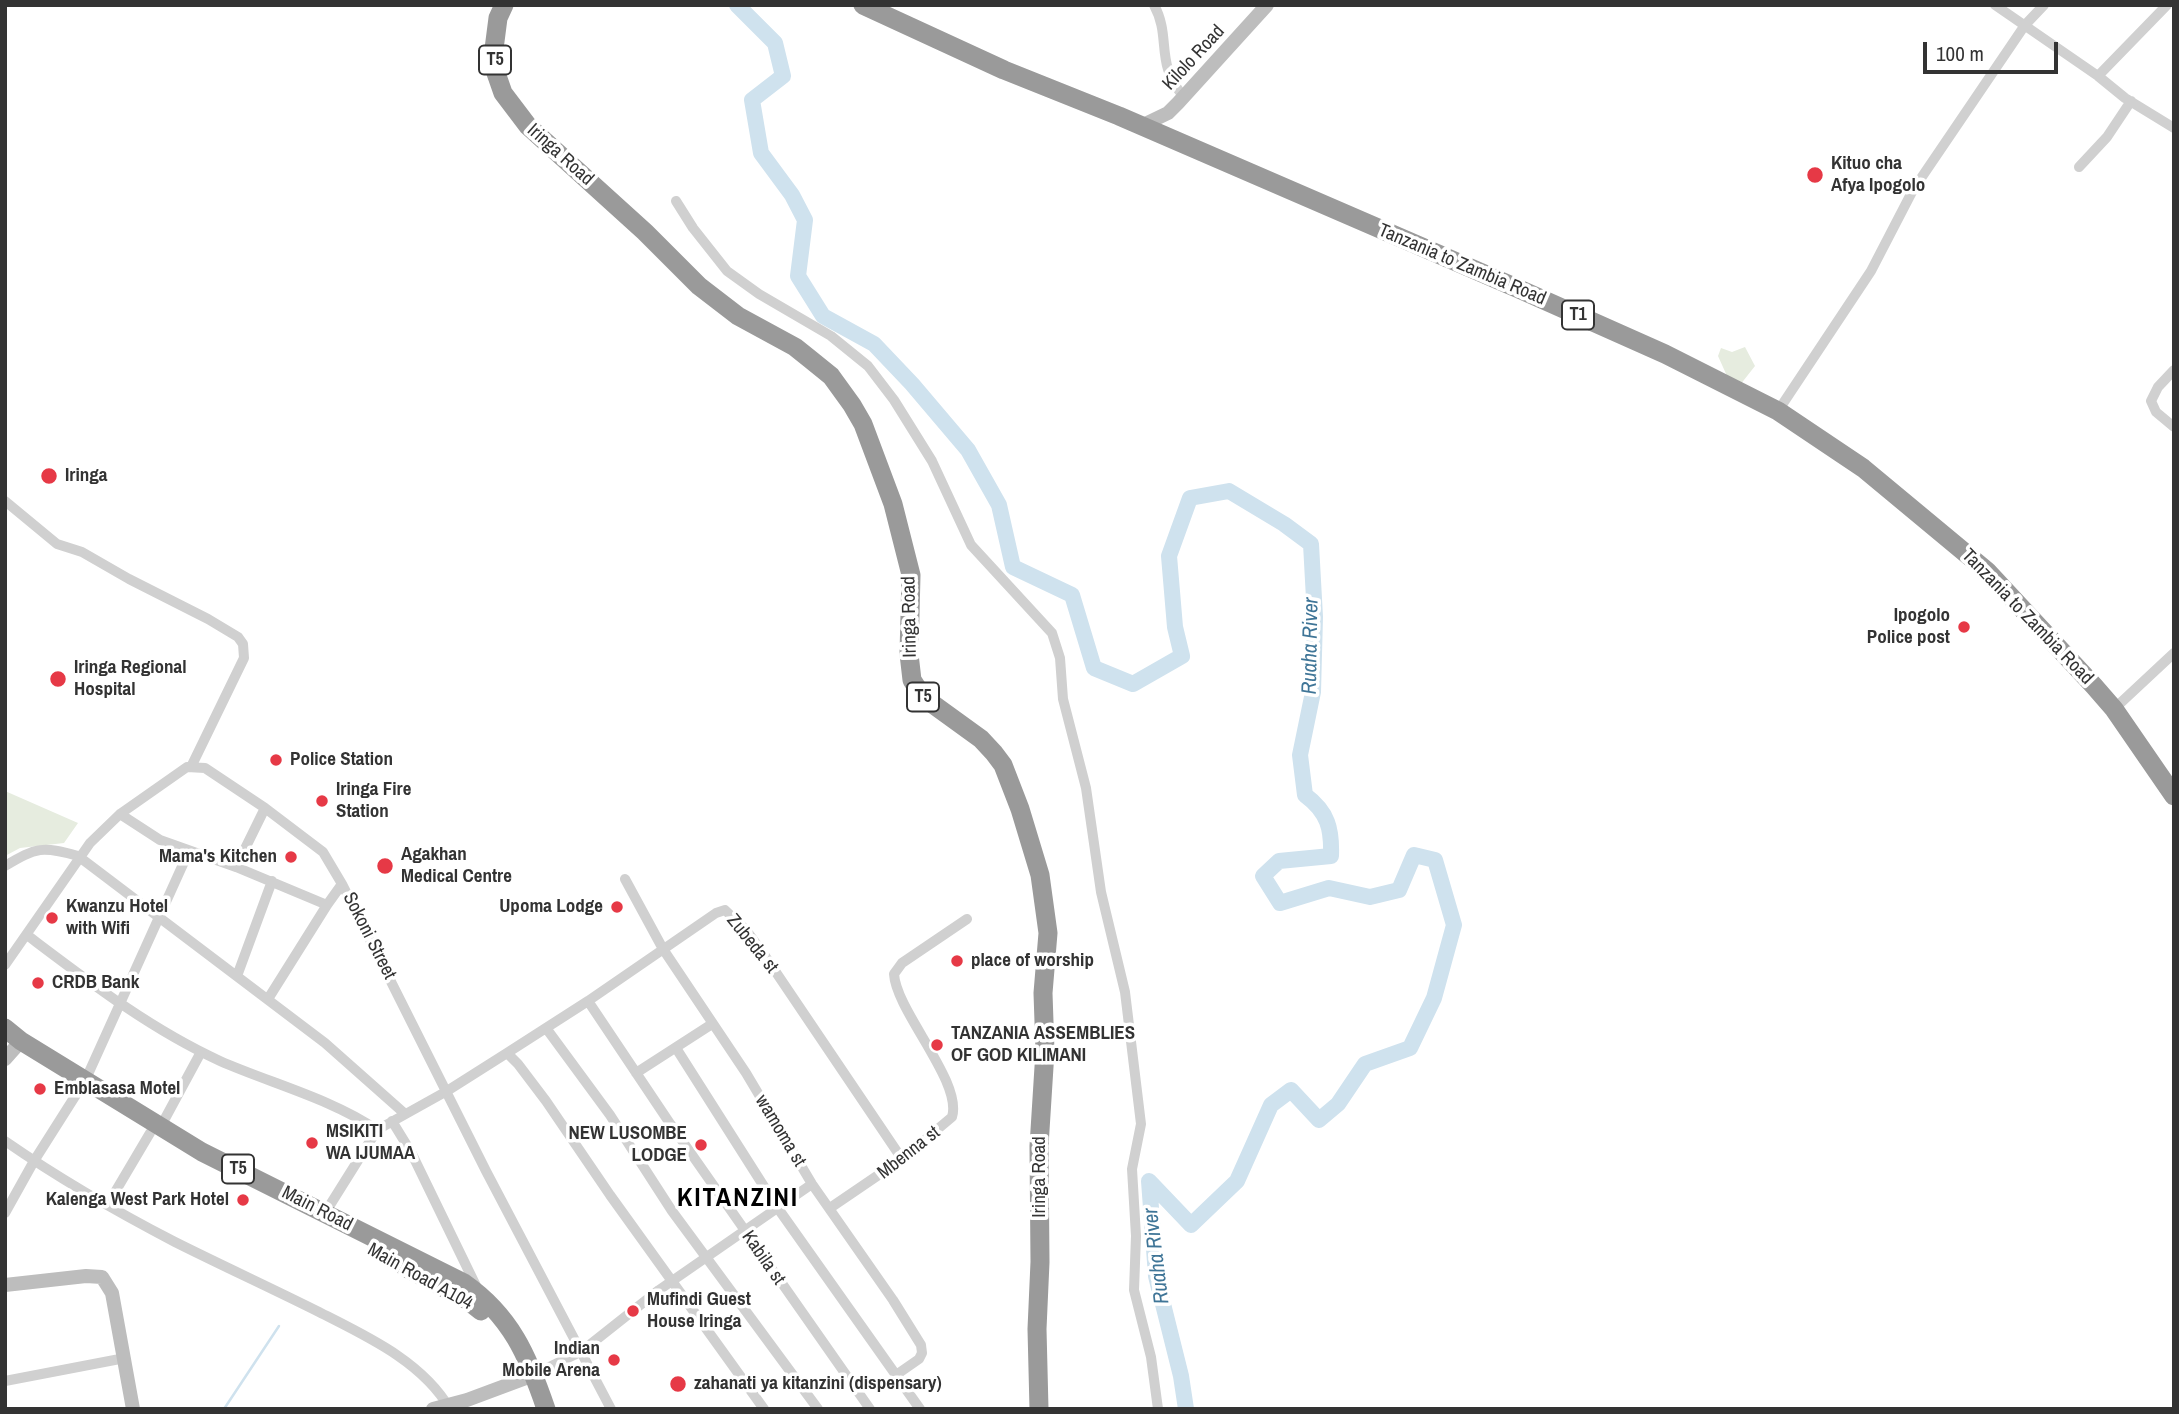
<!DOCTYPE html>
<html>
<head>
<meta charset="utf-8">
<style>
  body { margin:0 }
  #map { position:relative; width:2179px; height:1414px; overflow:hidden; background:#fff; font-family:"Archivo Narrow",sans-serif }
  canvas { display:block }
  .frame { position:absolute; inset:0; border:7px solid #333; pointer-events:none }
  .scale { position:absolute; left:1923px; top:42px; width:135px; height:32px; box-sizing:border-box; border:4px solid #333; border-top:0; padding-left:9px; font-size:21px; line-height:24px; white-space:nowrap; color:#333; -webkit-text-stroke:5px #fff; paint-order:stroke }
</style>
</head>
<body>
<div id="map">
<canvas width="2179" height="1414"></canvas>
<div class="frame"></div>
<div class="scale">100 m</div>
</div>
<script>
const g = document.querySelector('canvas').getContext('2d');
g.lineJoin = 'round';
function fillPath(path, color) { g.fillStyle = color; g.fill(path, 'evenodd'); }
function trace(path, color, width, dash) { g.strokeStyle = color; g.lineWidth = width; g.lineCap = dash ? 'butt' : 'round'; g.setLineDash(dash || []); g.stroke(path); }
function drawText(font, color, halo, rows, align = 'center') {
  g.font = font + ' "Archivo Narrow",sans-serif'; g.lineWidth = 7; g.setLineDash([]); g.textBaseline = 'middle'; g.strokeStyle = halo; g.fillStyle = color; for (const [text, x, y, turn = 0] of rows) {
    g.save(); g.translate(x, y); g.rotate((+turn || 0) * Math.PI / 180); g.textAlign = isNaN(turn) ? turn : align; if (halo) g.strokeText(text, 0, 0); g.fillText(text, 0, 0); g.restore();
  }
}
const green = new Path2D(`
  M1745 347 1755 366 1740 385 1727 376 1718 356 1721 348 1732 352Z
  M5 791 78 823 64 843 20 848 5 856Z`);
const stream = new Path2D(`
  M224 1409 279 1326`);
const river = new Path2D(`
  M737 5 775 43 783 76 752 100 761 153 792 195 805 220 798 276 823 316 874 344 912 384 968 450 999 505 1013 567 1072 595 1094 668 1133 684 1182 656 1175 627 1169 556 1190 498 1229 491 1284 524 1311 544 1315 617 1313 692 1300 755 1305 795C1328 812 1332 829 1331 856L1279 861 1263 876 1280 903 1329 888 1370 897 1399 890 1414 855 1435 860 1454 925 1434 998 1410 1048 1365 1064 1338 1104 1319 1120 1291 1090 1271 1105 1237 1181 1191 1225 1149 1181 1156 1276 1181 1376 1186 1409`);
const street = new Path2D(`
  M1154 5C1172 38 1154 63 1184 97
  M1995 5 2098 76 2125 98 2174 128
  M2098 76 2167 5
  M2079 167 2107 137 2131 101
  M676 201 693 228 727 271 759 294 831 336 868 366 894 400 932 461 971 545 1052 633 1060 658 1063 699 1086 788 1101 892 1125 992 1141 1124 1132 1169 1136 1236 1134 1290 1151 1357 1158 1409
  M2174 370 2158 387 2151 401 2156 412 2174 427
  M1778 411 1871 271 1913 190 2025 25 2044 5
  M5 501 57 544 82 552 129 579 208 619 238 637 243 644 244 658 191 767
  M2114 709 2174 653
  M120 814 160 840 236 867 327 905 342 884
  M5 866C37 847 42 846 78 856L325 1043 404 1113
  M236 867 265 808
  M625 879 663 949 746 1073 812 1184 893 1300 921 1345 922 1353 919 1359 896 1375
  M27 935C88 981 150 1029 220 1061 270 1083 332 1099 377 1130
  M5 965 90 843 120 814 187 767 205 768 265 808 323 852 342 884 486 1171 611 1409
  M237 976 272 881
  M268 999 327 905
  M588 1001 669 1122 870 1409
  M546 1028 610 1115 672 1211 818 1409
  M676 1048 777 1207 920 1409
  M507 1053 588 1001 716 913 725 910 746 930 765 956 902 1159
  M636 1073 712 1024
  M85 1081 189 851
  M392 1121 411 1152 478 1290
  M161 1126 201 1052
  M5 1141C57 1177 119 1213 175 1242 223 1266 271 1288 319 1312 366 1336 422 1361 450 1409
  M108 1204 150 1133
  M830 1208 902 1159 952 1117C963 1082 896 1011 894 974L902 963 967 919
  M5 1213 34 1161 79 1090
  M325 1213 377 1130 447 1091 507 1053 518 1064 546 1101 610 1195 764 1409
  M533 1375 582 1351 659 1290 812 1184
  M5 1381 125 1358`);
const secondary = new Path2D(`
  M1141 126 1168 113 1178 103 1267 5
  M5 1059 21 1041
  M5 1285 86 1276 102 1277 112 1293 133 1409
  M433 1409 467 1400 526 1378`);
const highway = new Path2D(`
  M504 5 498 18 494 49 496 73 503 93 528 126 645 232 699 286 738 316 795 347 810 359 831 376 852 405 863 424 893 504 911 575 909 654 912 680 923 697 981 739 994 753 1003 765 1020 809 1040 875 1048 933 1043 993 1045 1051 1039 1146 1040 1262 1037 1329 1039 1409
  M863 5 1004 70 1119 116 1519 289 1665 354 1778 411 1863 468 1987 571 2094 686 2114 709 2174 796
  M5 1028 21 1041 202 1152 464 1283C511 1316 528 1356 546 1409
  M405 1267 467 1300 481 1311`);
const markers = [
  [1815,175,9,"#e63946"],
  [49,476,9,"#e63946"],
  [1964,627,7,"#e63946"],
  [58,679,9,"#e63946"],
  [276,760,7,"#e63946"],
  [322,801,7,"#e63946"],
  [291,857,7,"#e63946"],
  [385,866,9,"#e63946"],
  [617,907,7,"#e63946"],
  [52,918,7,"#e63946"],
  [957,961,7,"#e63946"],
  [38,983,7,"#e63946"],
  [937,1045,7,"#e63946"],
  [40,1089,7,"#e63946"],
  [312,1143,7,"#e63946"],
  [701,1145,7,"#e63946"],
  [243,1200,7,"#e63946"],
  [633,1311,7,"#e63946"],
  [614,1360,7,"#e63946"],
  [678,1384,9,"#e63946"]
];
const shields = [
  [495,60,32],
  [1578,315,32],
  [923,697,32],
  [238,1169,32]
];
const shieldNames = [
  ["T5",495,60],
  ["T1",1578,315],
  ["T5",923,697],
  ["T5",238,1169]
];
const streetNames = [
  ["Kilolo Road",1194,58,-47],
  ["Iringa Road",560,155,42],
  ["Tanzania to Zambia Road",1462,265,23],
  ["Iringa Road",910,617,-91],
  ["Tanzania to Zambia Road",2027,617,46],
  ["Sokoni Street",369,936,63],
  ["Zubeda st",752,944,51],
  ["wamoma st",780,1131,59],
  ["Mbenna st",909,1153,-38],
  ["Iringa Road",1040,1177,-90],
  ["Main Road",317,1209,27],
  ["Kabila st",763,1258,55],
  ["Main Road A104",420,1277,29]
];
const poiNames = [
  ["Kituo cha",1831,164],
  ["Afya Ipogolo",1831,186],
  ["Iringa",65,476],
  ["Ipogolo",1950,616,"right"],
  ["Police post",1950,638,"right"],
  ["Iringa Regional",74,668],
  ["Hospital",74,690],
  ["Police Station",290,760],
  ["Iringa Fire",336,790],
  ["Station",336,812],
  ["Agakhan",401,855],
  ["Medical Centre",401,877],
  ["Mama's Kitchen",277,857,"right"],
  ["Kwanzu Hotel",66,907],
  ["with Wifi",66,929],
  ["Upoma Lodge",603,907,"right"],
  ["place of worship",971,961],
  ["CRDB Bank",52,983],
  ["TANZANIA ASSEMBLIES",951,1034],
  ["OF GOD KILIMANI",951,1056],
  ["Emblasasa Motel",54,1089],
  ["MSIKITI",326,1132],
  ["WA IJUMAA",326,1154],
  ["NEW LUSOMBE",687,1134,"right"],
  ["LODGE",687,1156,"right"],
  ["Kalenga West Park Hotel",229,1200,"right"],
  ["Mufindi Guest",647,1300],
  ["House Iringa",647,1322],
  ["Indian",600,1349,"right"],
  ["Mobile Arena",600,1371,"right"],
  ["zahanati ya kitanzini (dispensary)",694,1384]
];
const waterNames = [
  ["Ruaha River",1311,646,-89],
  ["Ruaha River",1157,1256,-97]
];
const districtNames = [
  ["KITANZINI",738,1199]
];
fillPath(green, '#e6ecdf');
trace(stream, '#cfe2ee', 2.5);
trace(river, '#cfe2ee', 16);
trace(street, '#d0d0d0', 10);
trace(secondary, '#bdbdbd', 14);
trace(highway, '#9a9a9a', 19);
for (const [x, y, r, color] of markers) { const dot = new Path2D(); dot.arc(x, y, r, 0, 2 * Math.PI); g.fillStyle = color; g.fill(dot); trace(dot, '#fff', 2.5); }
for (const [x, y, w] of shields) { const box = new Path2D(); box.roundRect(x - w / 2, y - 14.5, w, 29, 5); g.fillStyle = '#fff'; g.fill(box); trace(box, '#333', 2); }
drawText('bold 18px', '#333', null, shieldNames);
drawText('19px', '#333', '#fff', streetNames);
drawText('bold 19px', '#333', '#fff', poiNames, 'left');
drawText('italic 21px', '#3f7597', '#fff', waterNames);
g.letterSpacing = '2px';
drawText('bold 26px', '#000', '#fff', districtNames);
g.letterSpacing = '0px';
</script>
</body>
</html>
